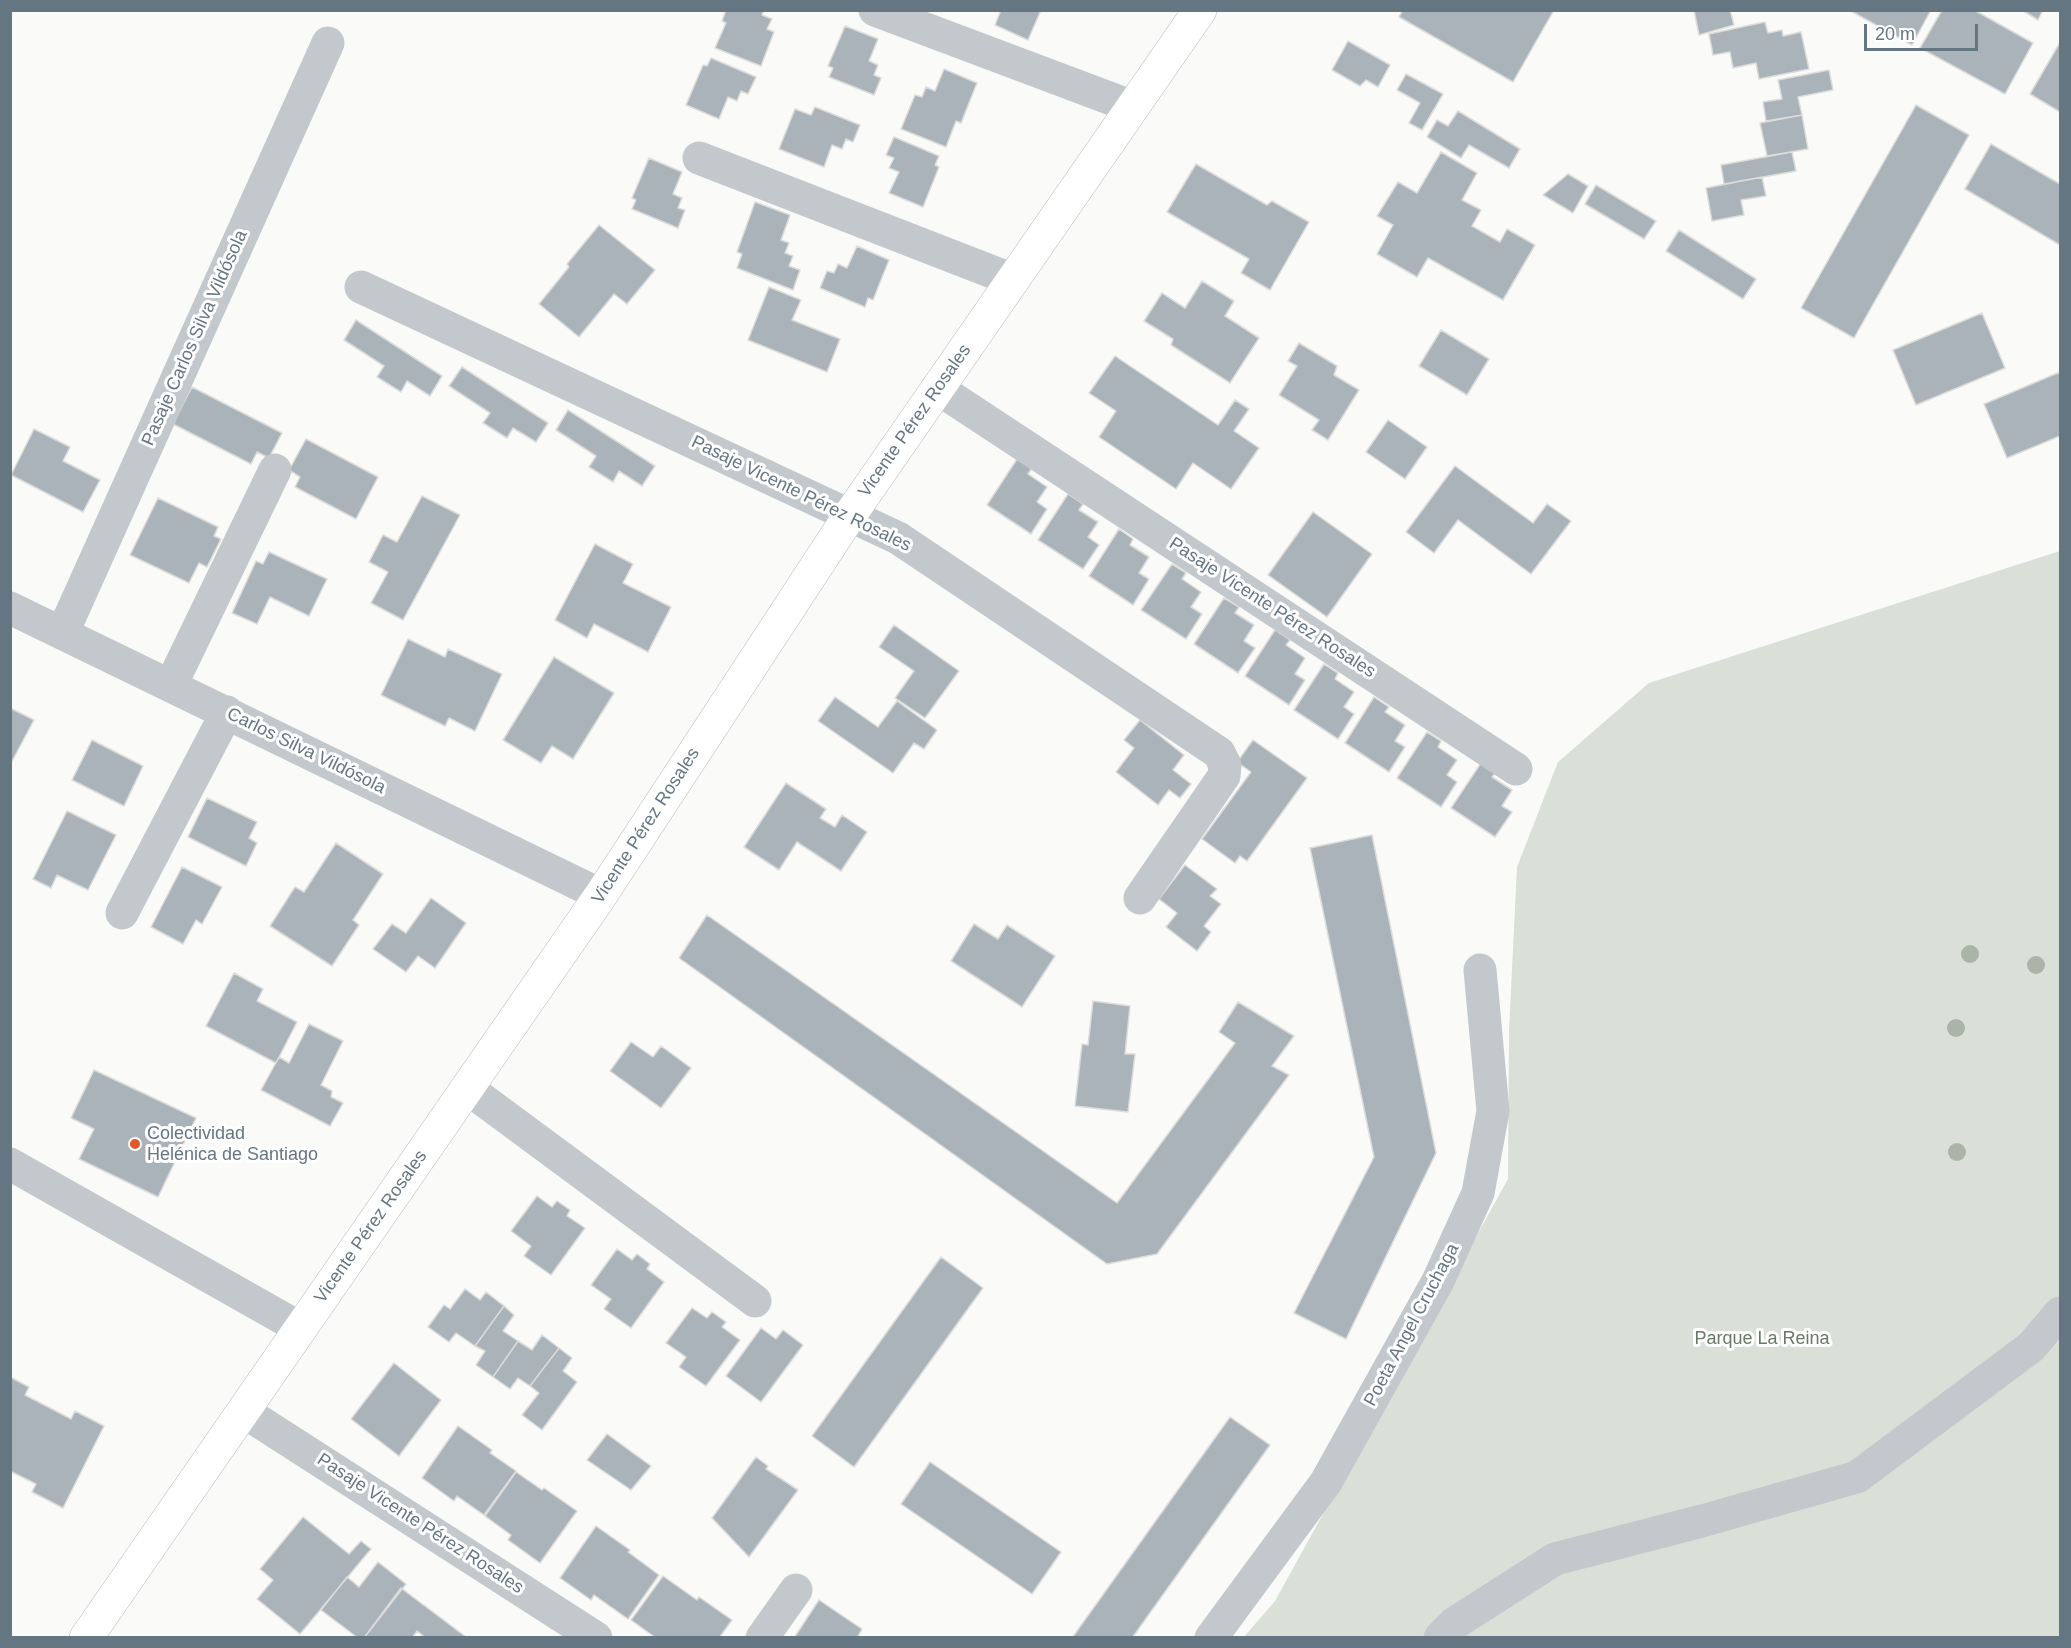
<!DOCTYPE html>
<html>
<head>
<meta charset="utf-8">
<style>
  body { margin:0 }
  #map { position:relative; width:2071px; height:1648px; overflow:hidden; background:#fafaf8; font-family:Helvetica,sans-serif }
  canvas { display:block }
  .frame { position:absolute; inset:0; border:12px solid #657683; pointer-events:none }
  .scale { position:absolute; left:1864px; top:24px; width:114px; height:27px; box-sizing:border-box; border:3px solid #657683; border-top:0; padding-left:8px; font-size:18px; line-height:21px; white-space:nowrap; color:#657683; -webkit-text-stroke:4px #fff; paint-order:stroke }
</style>
</head>
<body>
<div id="map">
<canvas width="2071" height="1648"></canvas>
<div class="frame"></div>
<div class="scale">20 m</div>
</div>
<script>
const g = document.querySelector('canvas').getContext('2d');
g.lineJoin = 'round';
function fillPath(path, color) { g.fillStyle = color; g.fill(path, 'evenodd'); }
function trace(path, color, width, dash) { g.strokeStyle = color; g.lineWidth = width; g.lineCap = dash ? 'butt' : 'round'; g.setLineDash(dash || []); g.stroke(path); }
function drawText(font, color, halo, rows, align = 'center') {
  g.font = font + ' Helvetica,sans-serif'; g.lineWidth = 6; g.setLineDash([]); g.textBaseline = 'middle'; g.strokeStyle = halo; g.fillStyle = color; for (const [text, x, y, turn = 0] of rows) {
    g.save(); g.translate(x, y); g.rotate((+turn || 0) * Math.PI / 180); g.textAlign = isNaN(turn) ? turn : align; if (halo) g.strokeText(text, 0, 0); g.fillText(text, 0, 0); g.restore();
  }
}
const green = new Path2D(`
  M2060 551V1637L1243 1638 1275 1601 1508 1179 1509 1031 1517 867 1558 762 1649 683Z`);
const building = new Path2D(`
  M726 10H764L762 15 772 19 767 29 774 32 761 66 715 48 726 23 722 21Z
  M1001 10H1041L1028 40 995 25Z
  M1403 10H1554L1513 82 1399 17Z
  M1694 10H1730L1734 25 1699 35Z
  M1849 10H1931L1912 45Z
  M1942 10H1974L2033 43 2005 94 1920 48Z
  M2022 10H2043L2038 20Z
  M1765 22 1768 33 1782 30 1783 36 1801 32 1809 69 1759 79 1756 63 1733 68 1730 52 1713 55 1709 34Z
  M845 26 878 39 869 61 878 65 874 75 881 78 874 95 829 77 833 68 828 66Z
  M1348 41 1390 65 1378 87 1366 80 1360 86 1332 70Z
  M2059 44 2060 45V112L2030 94Z
  M711 58 756 77 748 94 741 91 737 101 728 97 719 119 686 105 703 65 707 66Z
  M944 69 977 83 961 123 956 121 946 147 901 129 915 95 922 97 926 87 935 91Z
  M1829 70 1833 90 1798 97 1802 115 1766 121 1763 102 1782 99 1778 80Z
  M1406 74 1443 94 1422 130 1409 123 1420 103 1397 90Z
  M1916 105 1969 135 1854 338 1801 308Z
  M815 107 860 125 853 142 846 139 842 149 832 145 824 167 779 149 795 109 811 115Z
  M1458 111 1520 149 1509 168 1469 145 1461 158 1427 137 1437 120 1448 126Z
  M1802 115 1808 149 1767 156 1760 123Z
  M894 137 939 156 935 165 939 167 923 207 889 193 899 172 889 168 894 158 886 155Z
  M1991 144 2060 184V245L1965 189Z
  M1441 152 1477 173 1462 200 1481 210 1472 226 1500 242 1507 229 1535 245 1503 300 1428 258 1417 277 1377 254 1393 225 1377 216 1398 182 1417 193Z
  M1792 152 1796 171 1724 184 1721 165Z
  M649 158 682 172 673 194 682 198 678 208 685 210 678 228 632 209 636 200 632 198Z
  M1196 164 1267 205 1272 201 1309 222 1270 290 1241 273 1249 259 1167 212Z
  M1568 174 1588 186 1573 213 1543 195Z
  M1762 177 1766 196 1741 200 1744 215 1712 221 1706 188Z
  M1596 185 1656 221 1644 239 1585 204Z
  M755 202 790 215 781 240 789 243 785 253 793 256 789 266 800 270 793 290 737 268 742 254 737 252Z
  M599 225 655 270 627 304 614 294 579 337 539 304 569 267 567 264Z
  M1679 230 1756 279 1743 299 1666 251Z
  M857 246 889 260 873 300 868 298 865 307 820 288 827 271 834 273 838 264 847 268Z
  M1202 281 1234 301 1225 316 1259 338 1230 383 1171 345 1173 339 1144 321 1162 293 1185 308Z
  M769 287 801 300 792 320 840 339 827 372 748 340Z
  M1982 313 2005 368 1916 405 1893 350Z
  M356 320 442 376 430 396 407 381 401 392 377 377 384 366 344 340Z
  M1441 330 1489 359 1467 395 1419 366Z
  M1299 343 1337 366 1334 375 1359 390 1328 440 1312 430 1319 420 1279 395 1297 366 1288 361Z
  M1115 356 1218 425 1235 400 1249 409 1234 431 1259 448 1231 489 1193 463 1176 489 1099 437 1116 411 1089 393Z
  M462 367 548 423 536 442 513 428 507 438 483 423 490 413 449 386Z
  M2060 372V436L2007 458 1984 404Z
  M192 387 282 433 269 458 257 452 251 464 173 424Z
  M568 410 655 466 642 486 619 471 613 482 589 467 596 456 556 430Z
  M1388 420 1427 447 1405 479 1366 452Z
  M34 429 70 447 63 461 100 480 83 512 11 475Z
  M306 439 378 477 356 519 295 487 300 477 289 470Z
  M1017 459 1032 468 1028 474 1047 487 1037 502 1047 509 1031 534 987 505Z
  M1455 466 1533 523 1547 504 1571 521 1531 574 1458 520 1434 553 1406 532Z
  M1068 494 1083 504 1079 510 1098 522 1088 537 1099 545 1083 569 1038 540Z
  M422 496 460 515 403 620 371 603 388 572 369 562 383 535 397 542Z
  M158 498 218 527 214 536 221 539 207 567 199 563 189 583 130 555Z
  M1313 512 1372 554 1327 617 1268 575Z
  M1119 529 1133 539 1130 545 1149 557 1139 573 1149 579 1133 605 1089 576Z
  M595 544 633 564 623 583 671 607 648 652 594 624 587 638 555 620Z
  M269 552 327 579 309 616 270 597 257 624 232 613 256 561 263 564Z
  M1172 564 1186 573 1182 579 1201 592 1191 607 1202 614 1186 639 1141 610Z
  M1224 598 1239 607 1235 613 1254 625 1244 641 1255 648 1238 673 1194 644Z
  M894 625 959 671 925 718 895 698 914 671 879 647Z
  M1275 630 1290 640 1286 645 1305 658 1295 674 1305 680 1289 705 1245 676Z
  M408 639 445 657 448 649 502 674 475 731 449 718 445 726 381 695Z
  M554 657 614 693 573 759 552 746 541 763 503 740Z
  M1324 664 1338 673 1335 679 1354 692 1344 707 1354 714 1338 739 1294 710Z
  M835 697 878 727 897 701 937 730 924 749 914 743 893 773 818 721Z
  M1374 697 1389 707 1385 712 1405 725 1395 741 1405 747 1389 772 1345 743Z
  M10 708 34 720 10 765Z
  M1140 720 1184 755 1173 770 1191 784 1180 798 1169 790 1158 805 1116 772 1134 748 1124 740Z
  M1427 732 1441 741 1438 747 1457 760 1447 775 1457 782 1441 807 1397 778Z
  M92 740 143 766 124 806 72 780Z
  M1253 740 1307 778 1247 861 1240 856 1235 863 1202 839 1251 772 1237 762Z
  M1481 763 1496 772 1492 777 1512 790 1502 806 1512 812 1495 837 1451 808Z
  M786 783 826 809 820 818 835 827 842 815 867 832 841 871 797 842 779 870 744 847Z
  M207 798 257 822 249 838 257 843 246 866 188 837Z
  M67 811 116 835 88 890 57 875 51 888 33 879Z
  M1372 835 1436 1153 1346 1339 1294 1313 1374 1157 1310 848Z
  M336 843 383 874 353 920 359 925 332 966 270 926 295 887 304 892Z
  M1185 865 1217 889 1210 896 1221 904 1204 926 1211 932 1197 951 1166 927 1177 913 1159 899Z
  M182 867 222 887 202 924 196 920 183 944 151 927Z
  M431 898 466 923 435 968 418 956 406 972 373 949 392 924 406 933Z
  M707 915 1117 1203 1235 1043 1219 1032 1238 1002 1294 1036 1272 1066 1289 1075 1157 1254 1107 1264 679 958Z
  M974 924 998 939 1007 925 1055 956 1022 1007 951 961Z
  M234 973 263 989 257 1001 297 1022 276 1063 206 1026Z
  M1093 1001 1130 1006 1125 1054H1135L1128 1112 1075 1106 1082 1044 1088 1045Z
  M309 1024 343 1041 321 1085 332 1091 331 1097 343 1103 330 1126 261 1090 279 1057 289 1063Z
  M631 1042 653 1057 661 1046 691 1068 661 1108 610 1071Z
  M94 1070 196 1118 158 1197 79 1159 94 1129 71 1118Z
  M537 1196 552 1207 557 1201 570 1210 567 1216 585 1228 551 1275 524 1256 531 1246 511 1231Z
  M617 1249 632 1260 637 1254 650 1264 647 1269 664 1282 631 1328 604 1309 611 1299 591 1285Z
  M941 1257 983 1288 854 1467 812 1436Z
  M465 1289 480 1300 486 1292 504 1306 475 1346 456 1333 449 1342 428 1327 444 1305 450 1309Z
  M504 1306 514 1315 503 1331 518 1341 493 1377 476 1365 485 1351 475 1346Z
  M692 1308 707 1318 712 1312 726 1322 722 1327 740 1340 706 1386 679 1367 686 1357 666 1343Z
  M761 1328 776 1339 783 1330 803 1345 761 1402 726 1376Z
  M542 1335 559 1348 530 1386 518 1378 510 1389 493 1377 518 1341 532 1350Z
  M559 1348 572 1358 563 1371 577 1382 542 1430 522 1415 539 1393 530 1386Z
  M394 1363 441 1400 399 1456 351 1419Z
  M10 1377 29 1387 25 1395 71 1419 75 1411 104 1426 63 1508 32 1492 36 1484 10 1471Z
  M1230 1417 1270 1445 1132 1638H1072Z
  M458 1426 492 1450 490 1453 516 1471 484 1515 457 1496 454 1501 422 1478Z
  M607 1434 651 1466 631 1490 587 1460Z
  M756 1457 768 1466 766 1469 798 1490 749 1557 712 1518Z
  M930 1462 1061 1552 1032 1594 901 1504Z
  M516 1472 542 1490 544 1488 577 1511 540 1563 508 1540 511 1535 485 1516Z
  M303 1517 349 1554 361 1541 371 1549 300 1634 257 1599 273 1580 260 1569Z
  M596 1526 630 1550 628 1552 659 1575 628 1619 594 1595 591 1600 560 1578Z
  M378 1562 406 1584 364 1638H358L321 1610 347 1577 359 1587Z
  M663 1576 697 1600 699 1597 732 1620 719 1638H656L631 1620Z
  M401 1588 466 1637V1638H426L417 1631 412 1638H364Z
  M819 1600 862 1629 857 1638H794Z`);
const minor = new Path2D(`
  M875 10 1133 107
  M699 158 1013 280
  M361 287 898 538 1219 753 1225 765 1224 776 1140 898
  M937 388 1516 769
  M10 608 601 895
  M63 632 328 43
  M171 685 275 470
  M122 913 227 712
  M467 1088 755 1301
  M10 1164 300 1328
  M243 1411 596 1638
  M762 1638 796 1590
  M1211 1638 1326 1482 1438 1281 1478 1193 1493 1111 1480 970
  M1440 1638 1455 1623 1555 1559 1702 1521 1857 1477 2031 1347 2060 1313`);
const major = new Path2D(`
  M86 1638 601 895 850 515 1200 10`);
const trees = [
  [1970,954],
  [2036,965],
  [1956,1028],
  [1957,1152]
];
const markers = [
  [135,1144,6,"#e4572e"]
];
const streetNames = [
  ["Pasaje Carlos Silva Vildósola",195,338,-66],
  ["Vicente Pérez Rosales",915,421,-55],
  ["Pasaje Vicente Pérez Rosales",801,494,26],
  ["Pasaje Vicente Pérez Rosales",1272,608,33],
  ["Carlos Silva Vildósola",306,751,26],
  ["Vicente Pérez Rosales",646,826,-57],
  ["Vicente Pérez Rosales",371,1227,-55],
  ["Poeta Angel Cruchaga",1412,1325,-62],
  ["Pasaje Vicente Pérez Rosales",420,1524,33]
];
const poiNames = [
  ["Colectividad",147,1134],
  ["Helénica de Santiago",147,1155]
];
const parkNames = [
  ["Parque La Reina",1762,1339]
];
fillPath(green, '#dadfd7');
fillPath(building, '#aab3b9');
trace(building, '#dcdcda', 1.5);
trace(major, '#b5babe', 34);
trace(minor, '#c3c8cc', 33);
trace(major, '#fff', 33);
g.fillStyle = '#aab4a7';
for (const [x, y] of trees) { g.beginPath(); g.arc(x, y, 9, 0, 2 * Math.PI); g.fill(); }
for (const [x, y, r, color] of markers) { const dot = new Path2D(); dot.arc(x, y, r, 0, 2 * Math.PI); g.fillStyle = color; g.fill(dot); trace(dot, '#fff', 2); }
drawText('18px', '#657683', '#fff', streetNames);
drawText('18px', '#657683', '#fff', poiNames, 'left');
drawText('18px', '#687a64', '#fff', parkNames);
</script>
</body>
</html>
